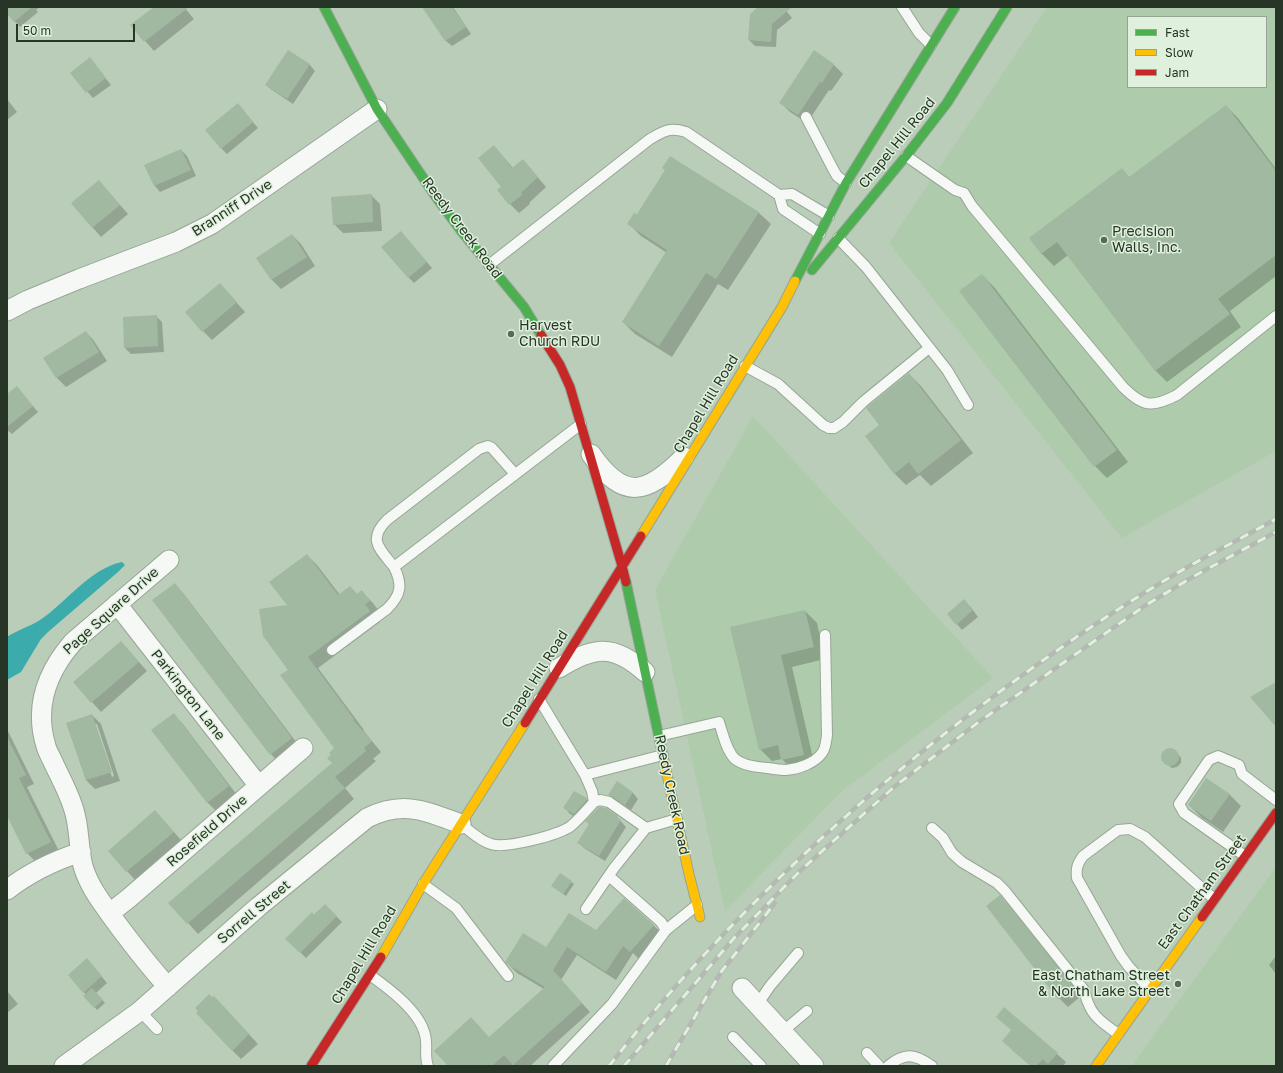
<!DOCTYPE html>
<html>
<head>
<meta charset="utf-8">
<style>
  body { margin:0 }
  #map { position:relative; width:1283px; height:1073px; overflow:hidden; background:#bacdb8; font-family:"Golos Text",sans-serif }
  canvas { display:block }
  .frame { position:absolute; inset:0; border:8px solid #273526; pointer-events:none }
  .legend { position:absolute; left:1127px; top:16px; width:140px; height:72px; box-sizing:border-box; background:#dff0dd; border:1px solid #95a594; margin:0; padding:5px 7px; list-style:none; font-size:12px; color:#273526 }
  .legend li { display:flex; align-items:center; gap:8px; height:20px }
  .legend b { width:20px; border:1px solid #95a594 }
  .scale { position:absolute; left:16px; top:24px; width:119px; height:18px; box-sizing:border-box; border:2px solid #273526; border-top:0; padding-left:5px; font-size:12px; line-height:14px; white-space:nowrap; color:#273526; -webkit-text-stroke:3px #dff0dd; paint-order:stroke }
</style>
</head>
<body>
<div id="map">
<canvas width="1283" height="1073"></canvas>
<div class="frame"></div>
<ul class="legend">
<li><b style="height:5px;background:#4caf50"></b>Fast</li>
<li><b style="height:5px;background:#ffc107"></b>Slow</li>
<li><b style="height:5px;background:#c62828"></b>Jam</li>
</ul>
<div class="scale">50 m</div>
</div>
<script>
const g = document.querySelector('canvas').getContext('2d');
g.lineJoin = 'round';
function fillPath(path, color) { g.fillStyle = color; g.fill(path, 'evenodd'); }
function trace(path, color, width, dash) { g.strokeStyle = color; g.lineWidth = width; g.lineCap = dash ? 'butt' : 'round'; g.setLineDash(dash || []); g.stroke(path); }
function drawText(font, color, halo, rows, align = 'center') {
  g.font = font + ' "Golos Text",sans-serif'; g.lineWidth = 3; g.setLineDash([]); g.textBaseline = 'middle'; g.strokeStyle = halo; g.fillStyle = color; for (const [text, x, y, turn = 0] of rows) {
    g.save(); g.translate(x, y); g.rotate((+turn || 0) * Math.PI / 180); g.textAlign = isNaN(turn) ? turn : align; if (halo) g.strokeText(text, 0, 0); g.fillText(text, 0, 0); g.restore();
  }
}
const built = new Path2D(`
  M1047 7H1276V451L1122 538 889 243ZM1128 17H1266V87H1128Z
  M753 416 993 678 843 790 725 911 655 590Z
  M1276 867V1066H1132L1143 1050Z`);
const water = new Path2D(`
  M122 562 125 565 118 572 48 632 41 639 21 672 7 680V637C17 630 29 627 40 620 67 602 89 569 122 562Z`);
const shadow = new Path2D(`
  M7 7H40L36 10 38 12 20 27 8 14 7 15Z
  M155 7H184L194 19 154 51 132 26Z
  M424 7H453L471 34 452 46 446 41Z
  M759 7H783L792 18 777 30 776 47 755 46 749 40Z
  M288 51 310 65 315 71 293 104 272 90 266 85Z
  M814 52 834 65 843 74 831 91 829 90 807 123 790 112 781 103Z
  M95 65 111 85 93 98 71 73Z
  M7 99 17 112 7 120Z
  M238 105 258 128 227 154 221 148Z
  M1226 106 1238 118 1276 169V276L1230 311 1241 327 1167 382 1155 370 1068 255 1054 266 1042 254 1030 238 1122 169 1130 178Z
  M494 146 513 168 523 160 546 187 529 203 530 204 519 213 510 204 502 187Z
  M181 150 187 156 196 176 160 192 155 186 146 166Z
  M666 171 759 213 771 224 728 290 718 284 672 357 635 334 623 322 667 253 641 236 629 224 637 216Z
  M99 181 128 214 101 237 72 204Z
  M371 195 380 204 382 231 343 233 334 224Z
  M292 235 301 244 315 266 281 289 272 280 258 258Z
  M406 238 432 268 414 283 408 277Z
  M982 275 994 287 1128 462 1107 478 1095 466Z
  M220 284 245 312 212 340 203 331Z
  M156 316 162 322 164 352 131 354 125 348Z
  M86 332 94 341 107 361 66 387 57 378 45 358Z
  M909 374 921 386 973 453 931 486 920 475 906 485 895 474 866 436 881 425Z
  M22 394 38 412 12 434 7 430V396Z
  M307 555 317 565 340 595 350 587 358 595 362 592 372 602 379 611 375 615 380 622 318 668 364 730H363L381 752 373 759 376 761 345 788 354 799 198 934 170 903 333 763 332 755 336 748 290 670 288 605Z
  M175 584 183 593 300 747 279 763 271 754Z
  M970 606 978 617 962 630 957 624Z
  M805 611 817 623 825 659 792 667 815 767 794 772 782 759 772 761 760 749 731 628Z
  M121 642 147 671 101 712 74 682Z
  M173 714 182 723 237 795 216 811 207 802Z
  M92 715 101 724 120 781 95 789 86 780 67 724ZM94 724H97L114 776 112 777Z
  M7 729 34 784 27 787 59 851 36 862 27 853 7 813Z
  M1167 749 1175 750 1181 758V763L1177 767 1172 768 1164 762 1162 755Z
  M617 783 633 793 638 799 631 810 620 802 615 801 609 795Z
  M1229 794 1241 806 1223 832 1201 817 1189 805Z
  M586 799 592 805 580 820 570 814 565 808Z
  M155 811 182 841 136 881 109 851Z
  M617 817 626 827 605 861 584 848 579 843Z
  M571 882 574 884 566 896 552 886Z
  M1000 896 1008 905 1081 996 1068 1007 1059 998Z
  M625 900 663 934 640 960 633 953 616 980 577 955 561 980 590 1012 530 1066H515L513 1064 511 1066H449L490 1038 544 989 517 973 508 964 596 931Z
  M325 905 342 922 306 958 287 939Z
  M1276 956V974L1269 965Z
  M92 965 107 983 96 993 105 1003 97 1010 85 996 86 995 84 992Z
  M7 991 18 1004 7 1013Z
  M223 1006 258 1044 241 1059 232 1050Z
  M1012 1050 1057 1054 1066 1062 1063 1066H1031Z`);
const building = new Path2D(`
  M7 7H32L14 22 7 14Z
  M154 7H189L144 42 130 25Z
  M422 7H452L466 27 445 41Z
  M758 7H792L772 24 771 42 748 40 750 14Z
  M288 50 310 64 287 99 265 85Z
  M814 50 834 64 822 83 820 82 798 115 779 103Z
  M90 57 106 78 86 93 70 73Z
  M238 103 253 122 221 149 205 130Z
  M1226 105 1276 171V255L1218 299 1230 314 1155 371 1057 242 1041 254 1029 238 1122 168 1129 177Z
  M494 145 512 168 523 159 538 177 521 193 522 195 509 205 497 190 501 187 478 158Z
  M181 149 191 170 154 186 144 165Z
  M670 156 759 212 716 279 706 273 659 346 622 322 667 250 627 224 634 213 637 214 665 170 662 168Z
  M99 180 120 205 92 228 71 203Z
  M372 194 373 222 333 225 331 197Z
  M401 231 427 262 408 278 381 247Z
  M292 234 307 257 271 280 256 258Z
  M982 274 1117 450 1094 467 959 291Z
  M220 283 237 302 202 332 185 312Z
  M157 315 158 346 124 348 123 317Z
  M86 331 99 352 56 378 43 358Z
  M909 373 961 440 918 474 909 462 894 474 865 436 879 425 866 408Z
  M17 386 33 406 7 427V394Z
  M307 554 338 595 350 586 357 594 362 590 370 601 365 604 370 611 308 657 354 719 353 720 372 741 364 748 366 751 335 777 345 788 187 924 168 903 332 763 327 758 331 755 329 753 334 748 280 675 288 670 263 636 259 609 287 605 269 582Z
  M175 583 292 738 270 755 152 600Z
  M964 599 973 610 956 625 947 614Z
  M805 610 814 647 781 655 804 755 781 760 778 745 759 750 730 627Z
  M121 641 139 662 91 703 73 682Z
  M1276 682V727L1250 697Z
  M174 713 229 786 207 803 151 730Z
  M92 714 112 772 86 780 66 723Z
  M7 737 26 775 19 778 51 842 26 854 7 816Z
  M1161 757a9 9 0 1 1 18 0a9 9 0 1 1-18 0Z
  M1206 778 1230 794 1211 821 1188 805Z
  M617 781 633 792 625 805 613 797 608 795Z
  M574 791 587 798V800L574 814 563 808Z
  M600 807 606 808 618 816 617 817 621 820 599 856 577 843 589 824 585 821 598 808Z
  M155 810 174 832 126 872 108 851Z
  M560 873 572 881 563 894 551 886Z
  M1000 895 1073 987 1058 999 986 906Z
  M624 898 654 925 630 952 623 946 606 972 567 947 553 970 582 1003 513 1065 504 1055 492 1066H448L434 1051 471 1017 489 1037 545 987 507 964 505 962 523 933 546 947 569 913 596 930Z
  M325 904 337 916 300 953 285 939 312 912 314 915Z
  M87 958 102 976 83 993 68 975Z
  M92 988 103 1000 94 1008 83 996Z
  M209 994 212 997 214 996 249 1034 232 1051 196 1013 198 1011 195 1008Z
  M1004 1007 1058 1053 1048 1064 1043 1059 1036 1066H1031L1002 1041 1011 1030 996 1017Z`);
const lane = new Path2D(`
  M902 7 919 33 931 45
  M806 117 833 169 837 176 846 183
  M906 156 955 190 964 193 972 206 1123 387C1143 407 1152 408 1177 395L1276 316
  M779 195 783 209 820 234
  M838 238 866 267 947 370 968 405
  M489 265 650 139C664 131 669 127 686 132L779 195 792 194 829 216
  M745 366 778 384 823 425 829 428H834L843 422 863 402 929 348
  M515 474 492 448 488 446 479 449 387 520C367 540 380 549 394 567L581 424
  M332 650 387 609C401 595 403 585 394 567
  M539 699 585 775 663 755
  M659 736 719 722C723 734 726 750 735 759 744 766 757 767 768 768 774 769 780 770 786 770 799 769 815 763 822 753 826 748 826 741 827 735L825 635
  M585 775 592 791 594 802
  M461 824C470 831 480 841 491 844 505 849 559 835 571 826 579 819 587 810 594 802L600 800 609 802 646 828
  M932 828 943 838 952 853 962 862 997 883 1005 891 1084 990C1086 995 1086 1000 1089 1005 1094 1018 1107 1026 1118 1034
  M1245 856 1184 813 1179 804 1209 760 1218 756 1239 765 1242 774 1276 800
  M423 884 456 908 508 976
  M586 909 614 868 646 828 677 819
  M666 930 697 905
  M370 975C388 988 420 1011 425 1035 428 1045 424 1056 428 1066
  M1150 989 1129 967 1121 956 1077 878C1076 869 1077 864 1083 856L1118 830 1130 829 1145 837 1214 899
  M757 1005 770 986 798 953
  M140 1011 157 1029
  M782 1032 807 1011
  M733 1037 761 1066
  M867 1053 879 1066
  M553 1066 612 1004 666 930 661 922 609 876
  M888 1066C905 1052 915 1054 932 1066`);
const street = new Path2D(`
  M7 311 28 300 79 279 176 242 212 224 377 109
  M591 454C624 502 647 494 684 457
  M117 604 259 786
  M559 668C594 646 614 644 645 672
  M7 890C30 872 53 861 81 852
  M110 913 129 898 303 748
  M168 987C149 966 132 944 115 921 103 904 89 887 83 866 78 847 80 826 73 807 68 791 60 777 53 762 51 757 47 751 46 746 34 707 47 672 73 642L169 560
  M742 988 814 1066
  M64 1066 140 1011 258 907 367 818C404 800 425 811 461 824`);
const fast = new Path2D(`
  M324 7 377 109 436 197 462 232 524 307 541 335
  M812 270 906 156 947 103 1007 7
  M795 281 846 183 955 7
  M626 582 664 761`);
const slow = new Path2D(`
  M641 536 782 307 795 281
  M664 761 689 874 700 917
  M381 957 423 884 525 723
  M1096 1066 1202 917`);
const jam = new Path2D(`
  M541 335 560 365 570 387 622 566 626 582
  M525 723 641 536
  M1202 917 1276 813
  M311 1066 381 957`);
const rail = new Path2D(`
  M609 1066C726 918 866 788 1020 677 1069 641 1120 607 1172 576 1206 556 1242 538 1276 519
  M624 1066 735 937 800 871 894 787 980 721 1146 605 1196 575 1276 532
  M666 1066 721 972 775 903`);
const markers = [
  [1104,240,4,"#5a6a59"],
  [511,334,4,"#5a6a59"],
  [1178,984,4,"#5a6a59"]
];
const streetNames = [
  ["Chapel Hill Road",897,143,-51],
  ["Branniff Drive",232,208,-33],
  ["Reedy Creek Road",462,228,53],
  ["Chapel Hill Road",706,404,-59],
  ["Page Square Drive",111,611,-42],
  ["Chapel Hill Road",535,679,-58],
  ["Parkington Lane",188,695,52],
  ["Reedy Creek Road",672,795,78],
  ["Rosefield Drive",207,831,-41],
  ["East Chatham Street",1202,892,-54],
  ["Sorrell Street",254,912,-40],
  ["Chapel Hill Road",364,955,-59]
];
const poiNames = [
  ["Precision",1112,232],
  ["Walls, Inc.",1112,248],
  ["Harvest",519,326],
  ["Church RDU",519,342],
  ["East Chatham Street",1170,976,"right"],
  ["& North Lake Street",1170,992,"right"]
];
fillPath(built, '#aeccac');
fillPath(water, '#3cabab');
fillPath(shadow, '#0003');
fillPath(building, '#a1b9a0');
trace(lane, '#97a696', 12);
trace(street, '#97a696', 21);
trace(fast, '#97a696', 11);
trace(slow, '#97a696', 11);
trace(jam, '#97a696', 11);
trace(lane, '#f5f8f4', 10);
trace(street, '#f5f8f4', 19);
trace(fast, '#4caf50', 9);
trace(slow, '#ffc107', 9);
trace(jam, '#c62828', 9);
trace(rail, '#b4b9b3', 4.5);
trace(rail, '#dff0dd', 3, [9]);
for (const [x, y, r, color] of markers) { const dot = new Path2D(); dot.arc(x, y, r, 0, 2 * Math.PI); g.fillStyle = color; g.fill(dot); trace(dot, '#dff0dd', 1.5); }
drawText('14px', '#273526', '#dff0dd', streetNames);
drawText('14px', '#273526', '#dff0dd', poiNames, 'left');
</script>
</body>
</html>
